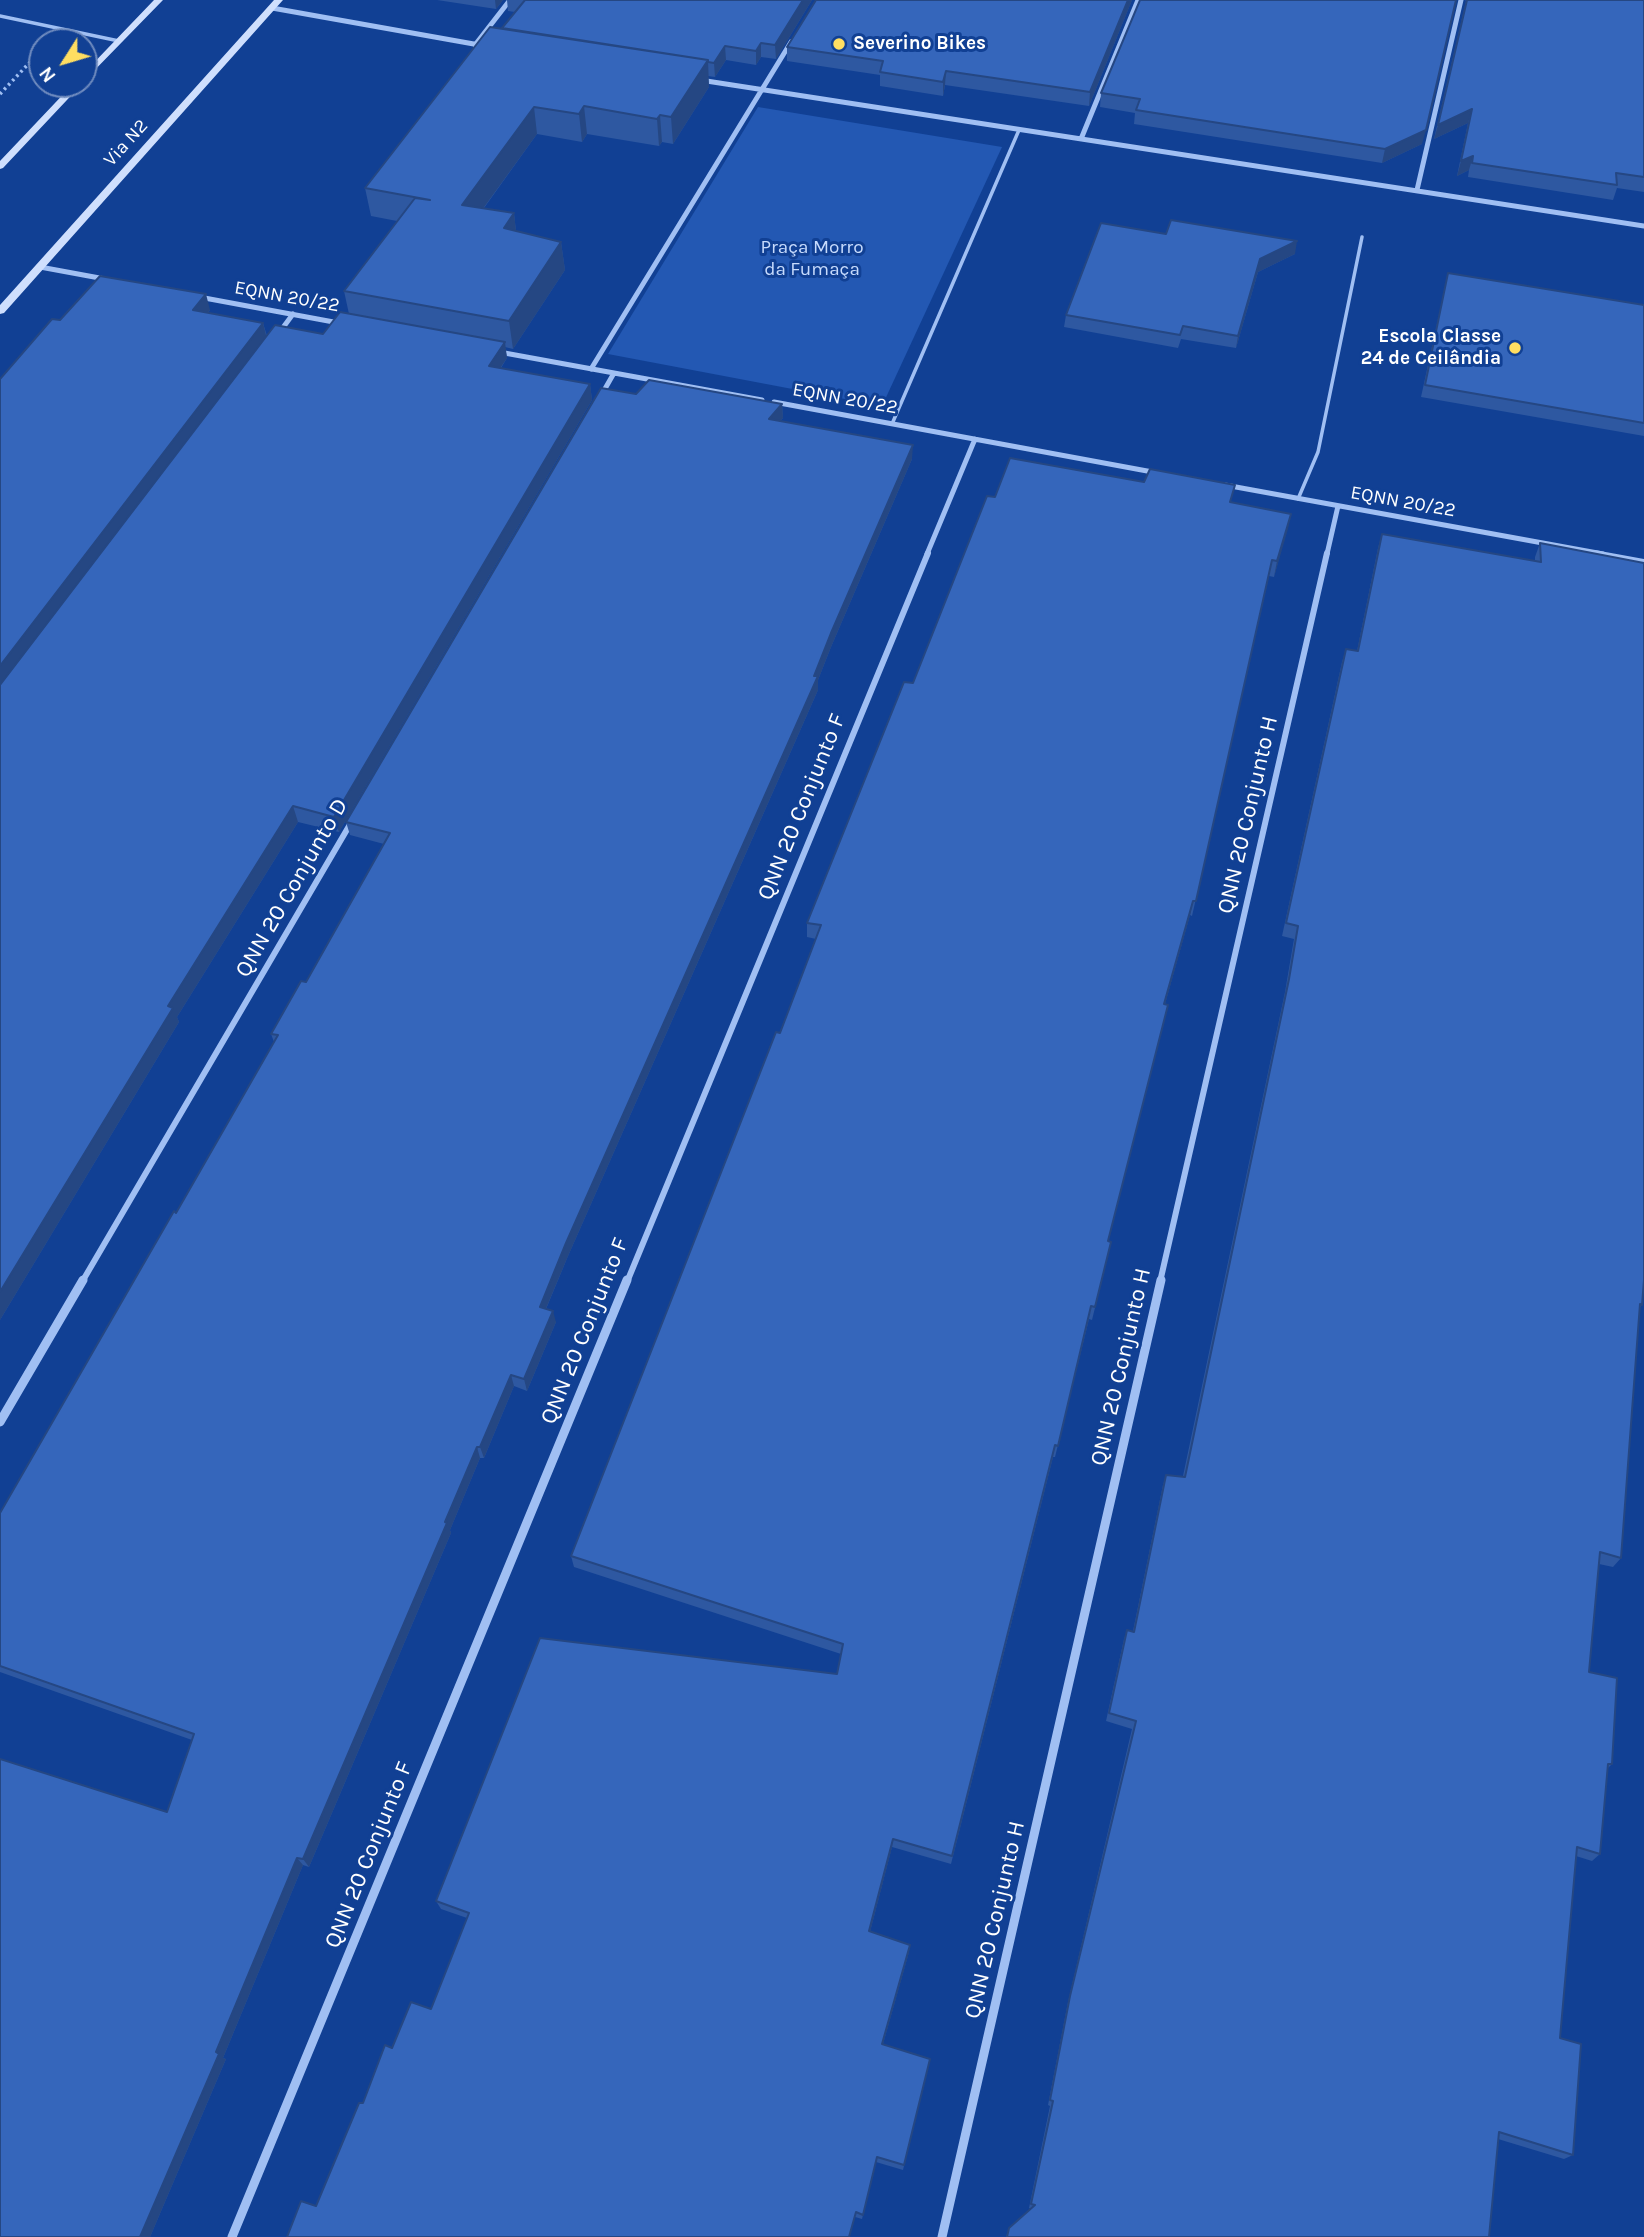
<!DOCTYPE html>
<html>
<head>
<meta charset="utf-8">
<style>
  body { margin:0 }
  #map { position:relative; width:1644px; height:2237px; overflow:hidden; background:#114094; font-family:Karla,sans-serif }
  canvas { display:block }
  .north { position:absolute; left:28px; top:28px; width:70px; height:70px; box-sizing:border-box; background:#114094; border:2px solid #708cbf; border-radius:50%; rotate:233deg; font-size:19px; font-weight:700; line-height:28px; text-align:center; color:#fff }
  .north::after { content:''; display:block; margin:auto; width:24px; height:32px; background:#ffde61; clip-path:polygon(50% 0,100% 100%,50% 72%,0 100%) }
</style>
</head>
<body>
<div id="map">
<canvas width="1644" height="2237"></canvas>
<div class="north">N</div>
</div>
<script>
const g = document.querySelector('canvas').getContext('2d');
g.lineJoin = 'round';
function fillPath(path, color) { g.fillStyle = color; g.fill(path, 'evenodd'); }
function trace(path, color, width, dash) { g.strokeStyle = color; g.lineWidth = width; g.lineCap = dash ? 'butt' : 'round'; g.setLineDash(dash || []); g.stroke(path); }
function drawText(font, color, halo, rows, align = 'center') {
  g.font = font + ' Karla,sans-serif'; g.lineWidth = 6; g.setLineDash([]); g.textBaseline = 'middle'; g.strokeStyle = halo; g.fillStyle = color; for (const [text, x, y, turn = 0] of rows) {
    g.save(); g.translate(x, y); g.rotate((+turn || 0) * Math.PI / 180); g.textAlign = isNaN(turn) ? turn : align; if (halo) g.strokeText(text, 0, 0); g.fillText(text, 0, 0); g.restore();
  }
}
const green = new Path2D(`
  M758 107 1002 147 882 406 608 354Z`);
const path = new Path2D(`
  M0 94 33 59`);
const lane = new Path2D(`
  M0 16 119 41
  M892 424 1019 130
  M1298 499 1318 452 1362 237`);
const streetFar2 = new Path2D(`
  M272 8 485 46
  M475 45 510 0
  M700 80 1644 226
  M1081 139 1138 0
  M1417 190 1461 0
  M40 267 105 279
  M199 297 339 323
  M279 333 293 314
  M499 352 762 400
  M591 369 791 42
  M602 394 614 373
  M774 402 1158 473
  M1225 485 1603 554
  M927 554 975 439
  M1327 554 1338 506`);
const streetFar1 = new Path2D(`
  M1594 553 1644 562
  M82 1282 352 821
  M627 1282 928 553
  M1160 1282 1327 553`);
const street = new Path2D(`
  M0 1422 83 1280
  M232 2237 627 1280
  M942 2237 1161 1280`);
const secondary = new Path2D(`
  M154 0H163L84 81V73Z
  M274 0H283L4 313 0 314V305Z
  M73 84H82L3 168 0 169V161Z`);
const wall = new Path2D(`
  M437 0H503L496 9Z
  M507 0H812L776 59 761 57 756 65 726 60 715 77 708 76 709 87 673 144 662 142 659 146 587 134 582 142 537 134 484 208 514 213 516 231 561 242 565 270 513 349 505 347 507 358 501 368 590 384 592 400 339 832 298 822 177 1017 179 1022 0 1320 60 320 210 310 208 313 263 323 267 336 323 334 349 314 344 291 397 221 371 216 365 188 515 12 508 11Z
  M1132 0 1089 106 945 85 943 96 880 86V75L787 61V47Z
  M1140 0 1422 144 1382 163 1134 124 1135 113 1100 107 1101 93Z
  M1465 0H1644V192L1617 188 1613 200 1468 177 1469 170 1457 176 1468 123 1434 139 1466 1Z
  M1166 234 1295 254 1258 272 1236 348 1181 339 1178 348 1064 327 1066 315Z
  M1448 273 1644 305V436L1421 397Z
  M636 394 782 404 783 418 780 421 912 459 831 647 818 680V690L568 1256 546 1309 556 1322 527 1391 514 1386 484 1458H480L450 1530 451 1533 309 1867 303 1865 223 2058 226 2059 150 2237H0L167 1812 192 1740 0 1672V1513L176 1213 274 1042 271 1034 306 982 384 844 350 835 346 822Z
  M995 497 1231 502 1291 514 1274 577 1269 576 1192 916 1190 915 1165 1004 1108 1241V1255L1092 1320 1089 1319 1055 1457H1053L951 1864 892 1847 870 1932 909 1952 883 2044 930 2059 903 2170 876 2162 862 2219 855 2217 316 2206 363 2103 392 2048 431 2009 467 1918 441 1909 436 1901 837 1674 841 1654 574 1567 571 1556 780 1033 816 939 807 937V923Z
  M1382 534 1535 561V557L1540 543 1642 1305 1639 1309 1621 1558 1613 1567 1599 1564 1589 1672 1612 1764 1608 1768 1600 1854 1592 1861 1576 1856 1560 2038 1573 2155 1564 2159 1498 2139 1489 2237H1006L1009 2228 1031 2209 1029 2208 1050 2106 1048 2105 1068 2002 1132 1729 1106 1721 1124 1639 1127 1630 1133 1631 1163 1485 1166 1475 1183 1476 1285 992 1294 939 1282 936 1342 662 1346 649 1357 651 1378 548Z`);
const shadedWall = new Path2D(`
  M495 0H503L496 9Z
  M803 0H812L776 59 775 45Z
  M1128 0H1132L1089 106 1090 92Z
  M761 43V57L756 65V51Z
  M725 46 726 60 715 77 714 63Z
  M708 60 709 87 673 144 671 117Z
  M946 71 945 85 943 96V82Z
  M584 106 587 134 582 142 579 114Z
  M534 107 537 134 466 232 462 205Z
  M1472 109 1468 123 1434 139 1438 125Z
  M660 115 662 142 659 146 657 119Z
  M1426 130 1422 144 1382 163 1385 149Z
  M1473 156 1469 170 1457 176 1461 161Z
  M514 213 517 240 504 228Z
  M1297 241 1295 254 1258 272 1236 348 1238 336 1260 259Z
  M561 242 565 270 513 349 509 321Z
  M206 294 210 310 197 326 193 310Z
  M263 323 267 339 0 692V666Z
  M505 342 507 358 491 382 489 366Z
  M590 384 592 400 339 832 334 817Z
  M782 404 783 418 770 433 769 419Z
  M913 445 912 459 831 647 818 680V690L568 1256 542 1318 540 1307 566 1243 814 676 831 633Z
  M1291 514 1288 529 1274 577 1277 561Z
  M293 806 298 822 177 1017 179 1022 0 1320V1292L168 1006Z
  M1193 901 1190 915 1161 1018 1164 1004Z
  M553 1311 556 1322 527 1391 524 1379Z
  M511 1375 514 1386 484 1458 480 1447Z
  M477 1447 480 1458 450 1530 451 1533 309 1867 303 1859Z
  M893 1839 892 1847 868 1939 869 1931Z
  M297 1858 303 1865 223 2058 226 2059 150 2237H140Z
  M910 1945 909 1952 881 2050 882 2044Z`);
const building = new Path2D(`
  M525 0H803L775 45 761 43 756 51 725 46 714 63 708 62V60L502 28Z
  M816 0H1128L1090 92 946 71 943 82 880 72 883 61 787 47Z
  M1140 0H1456L1426 130 1385 149 1136 110 1140 99 1101 93Z
  M1467 0H1644V177L1616 173 1617 185 1472 163 1473 156 1461 161 1472 109 1438 125Z
  M490 27 708 60 671 117 660 115 657 119 584 106 579 114 534 107 462 205 514 213 504 228 561 242 509 321 344 291 415 198 430 200 365 188Z
  M1171 220 1297 241 1260 259 1238 336 1183 326 1180 335 1066 315 1101 223 1166 234Z
  M1448 273 1644 305V423L1425 385Z
  M100 276 206 294 193 310 263 323 0 666V379L52 319 60 320Z
  M340 312 505 342 489 366 590 384 334 817 293 806 168 1006 173 1008 0 1292V685L275 325 323 334Z
  M649 380 782 404 769 419 913 445 831 633 814 676H818L566 1243 540 1307 553 1311 524 1379 511 1375 480 1447H477L445 1522 447 1523 303 1859 297 1858 216 2052 219 2054 140 2237H0V1759L167 1812 194 1734 0 1666V1513L174 1211 176 1213 278 1035 271 1034 301 981 306 982 390 833 346 822 601 388 636 394Z
  M1010 458 1144 482 1150 469 1235 485 1230 502 1291 514 1277 561 1272 560 1196 901H1193L1164 1004 1168 1005 1108 1241 1111 1242 1095 1307 1091 1306 1058 1446 1055 1445 952 1856 893 1839 869 1931 910 1945 882 2044 930 2059 904 2165 877 2157 863 2215 856 2212 849 2237H287L301 2201 316 2206 359 2103H363L385 2045 392 2048 411 2002 431 2009 469 1913 436 1901 540 1638 837 1674 843 1644 571 1556 776 1032 780 1033 821 925 807 923 904 682 913 683 987 496 995 497Z
  M1382 534 1541 562 1540 543 1644 563V1280L1642 1305 1640 1304 1621 1558 1600 1552 1589 1672 1617 1678 1612 1764H1608L1600 1854 1577 1847 1560 2038 1581 2044 1573 2155 1499 2132 1489 2237H1007L1009 2228 1035 2205 1031 2204 1053 2101 1050 2100 1070 1996 1136 1721 1109 1713 1127 1630 1134 1632 1166 1475 1185 1477 1289 979 1298 926 1286 923 1346 649 1358 651Z`);
const markers = [
  [839,44,7,"#ffde61"],
  [1515,348,7,"#ffde61"]
];
const farPoinames = [
  ["Severino Bikes",853,44],
  ["Escola Classe",1501,337,"right"],
  ["24 de Ceilândia",1501,359,"right"]
];
const farStreetnames = [
  ["Via N2",126,143,-48],
  ["EQNN 20/22",287,297,10],
  ["EQNN 20/22",845,399,10],
  ["EQNN 20/22",1403,502,10]
];
const farParknames = [
  ["Praça Morro",812,248],
  ["da Fumaça",812,270]
];
const streetNames = [
  ["QNN 20 Conjunto F",802,807,-68],
  ["QNN 20 Conjunto H",1248,815,-77],
  ["QNN 20 Conjunto D",292,888,-60],
  ["QNN 20 Conjunto F",585,1331,-68],
  ["QNN 20 Conjunto H",1121,1367,-77],
  ["QNN 20 Conjunto F",369,1855,-68],
  ["QNN 20 Conjunto H",995,1920,-77]
];
fillPath(green, '#2358b3');
trace(path, '#a0bff3', 3.5, [2.5, 3.5]);
trace(lane, '#a0bff3', 3.5);
trace(streetFar2, '#a0bff3', 5);
trace(streetFar1, '#a0bff3', 6);
trace(street, '#a0bff3', 9);
fillPath(secondary, '#cfdffd');
fillPath(wall, '#2e58a1');
fillPath(shadedWall, '#254783');
fillPath(building, '#3566bb');
trace(building, '#254783', 2);
for (const [x, y, r, color] of markers) { const dot = new Path2D(); dot.arc(x, y, r, 0, 2 * Math.PI); g.fillStyle = color; g.fill(dot); trace(dot, '#114094', 2.5); }
drawText('bold 19px', '#fff', '#114094', farPoinames, 'left');
drawText('19px', '#fff', '#114094', farStreetnames);
drawText('19px', '#c7dbfd', '#114094', farParknames);
drawText('23px', '#fff', '#114094', streetNames);
</script>
</body>
</html>
